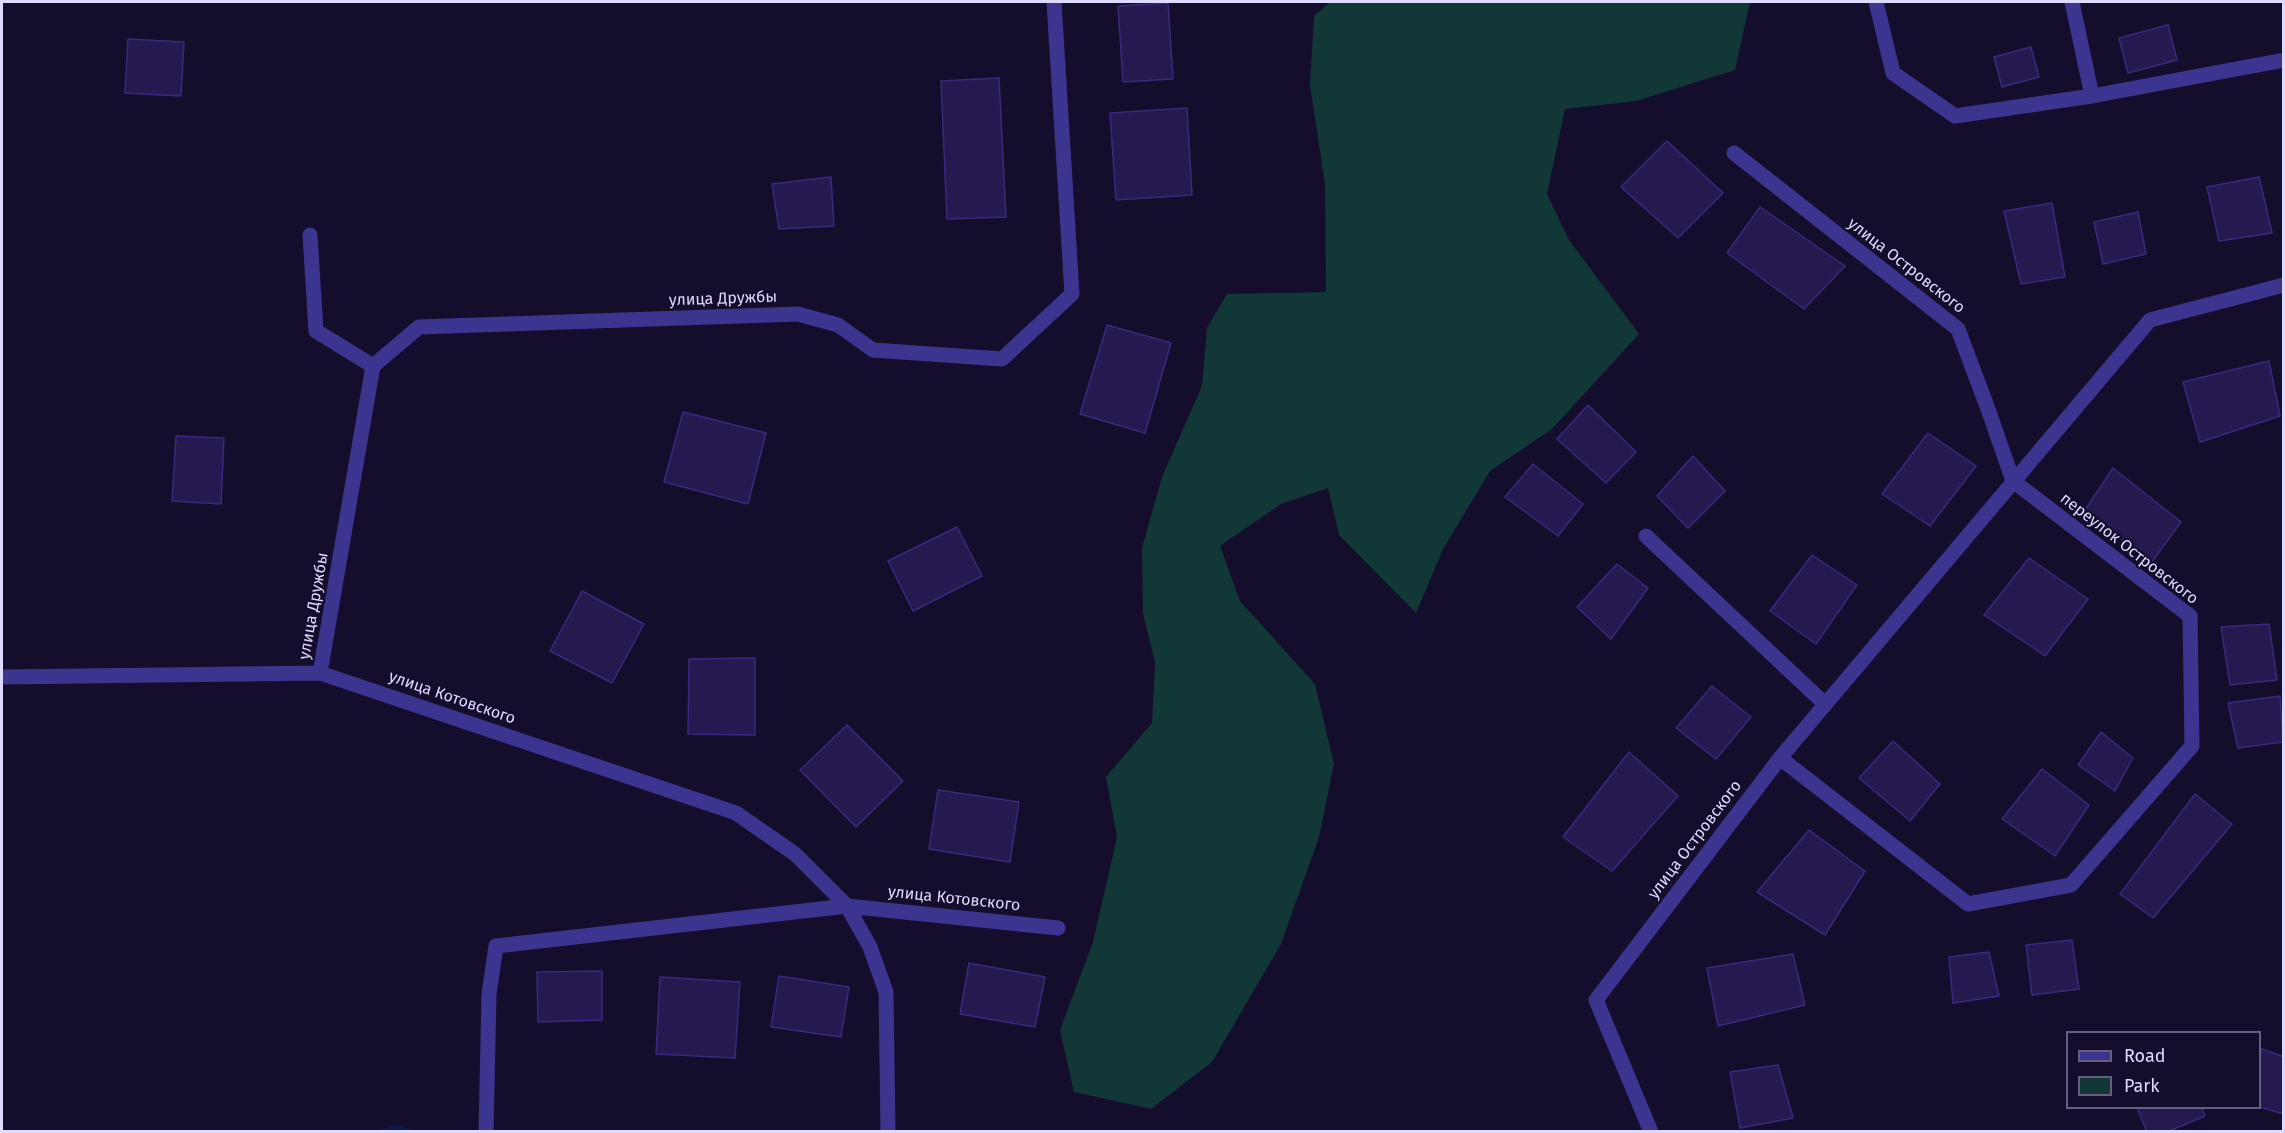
<!DOCTYPE html>
<html>
<head>
<meta charset="utf-8">
<style>
  body { margin:0 }
  #map { position:relative; width:2285px; height:1133px; overflow:hidden; background:#140e2c; font-family:"Fira Sans",sans-serif }
  canvas { display:block }
  .frame { position:absolute; inset:0; border:3px solid #dfdaff; pointer-events:none }
  .legend { position:absolute; left:2066px; top:1031px; width:195px; height:78px; box-sizing:border-box; background:#140e2c; border:2px solid #656080; margin:0; padding:8px 10px; list-style:none; font-size:18px; color:#dfdaff }
  .legend li { display:flex; align-items:center; gap:12px; height:30px }
  .legend b { width:30px; border:2px solid #656080 }
</style>
</head>
<body>
<div id="map">
<canvas width="2285" height="1133"></canvas>
<div class="frame"></div>
<ul class="legend">
<li><b style="height:8px;background:#3b3590"></b>Road</li>
<li><b style="height:16px;background:#113737"></b>Park</li>
</ul>
</div>
<script>
const g = document.querySelector('canvas').getContext('2d');
g.lineJoin = 'round';
function fillPath(path, color) { g.fillStyle = color; g.fill(path, 'evenodd'); }
function trace(path, color, width, dash) { g.strokeStyle = color; g.lineWidth = width; g.lineCap = dash ? 'butt' : 'round'; g.setLineDash(dash || []); g.stroke(path); }
function drawText(font, color, halo, rows, align = 'center') {
  g.font = font + ' "Fira Sans",sans-serif'; g.lineWidth = 4.5; g.setLineDash([]); g.textBaseline = 'middle'; g.strokeStyle = halo; g.fillStyle = color; for (const [text, x, y, turn = 0] of rows) {
    g.save(); g.translate(x, y); g.rotate((+turn || 0) * Math.PI / 180); g.textAlign = isNaN(turn) ? turn : align; if (halo) g.strokeText(text, 0, 0); g.fillText(text, 0, 0); g.restore();
  }
}
const green = new Path2D(`
  M1330 2H1750L1735 70 1636 101 1565 109 1547 194 1569 240 1639 334 1552 429 1490 471 1443 549 1416 613 1339 535 1328 488 1281 504 1220 546 1240 601 1315 684 1334 764 1319 837 1281 944 1212 1062 1151 1109 1074 1092 1060 1030 1093 942 1117 837 1106 777 1152 723 1155 663 1143 613 1142 548 1162 477 1202 386 1207 328 1227 294 1326 292 1325 184 1310 85 1314 16Z`);
const water = new Path2D(`
  M392 1126 405 1127 417 1131H377Z`);
const building = new Path2D(`
  M1168 3 1173 79 1123 82 1118 6Z
  M2168 25 2177 60 2128 73 2119 38Z
  M128 39 184 42 181 96 125 93Z
  M2031 47 2039 77 2002 87 1994 57Z
  M999 78 1006 217 947 219 941 81Z
  M1187 108 1192 195 1116 200 1110 113Z
  M1667 141 1723 193 1678 238 1621 187Z
  M831 177 834 226 779 229 772 184Z
  M2259 177 2272 233 2219 241 2207 187Z
  M2052 203 2065 277 2021 284 2004 211Z
  M1760 207 1845 266 1804 309 1727 253Z
  M2138 212 2146 254 2103 264 2094 222Z
  M1107 325 1171 343 1145 433 1080 414Z
  M2269 361 2280 416 2200 442 2183 382Z
  M1588 405 1636 452 1606 483 1557 439Z
  M683 412 766 433 748 504 664 482Z
  M1928 433 1976 466 1930 526 1882 494Z
  M176 436 224 438 221 504 172 501Z
  M1693 456 1725 491 1688 528 1657 496Z
  M1533 464 1583 504 1558 536 1505 497Z
  M2113 468 2181 522 2151 563 2085 510Z
  M957 527 982 576 913 611 888 561Z
  M1812 555 1857 585 1816 644 1770 611Z
  M2029 558 2088 599 2045 656 1984 615Z
  M1617 564 1648 588 1611 639 1577 607Z
  M582 591 644 624 612 683 550 651Z
  M2269 624 2277 680 2230 685 2221 627Z
  M755 658V735L688 734 689 659Z
  M1712 686 1751 717 1716 759 1676 728Z
  M2280 696 2283 742 2238 748 2228 703Z
  M847 725 903 781 856 827 800 770Z
  M2101 732 2133 758 2115 791 2078 765Z
  M1893 741 1940 784 1910 821 1859 778Z
  M1629 752 1678 796 1612 871 1563 837Z
  M2042 769 2089 805 2055 856 2002 819Z
  M938 790 1019 802 1010 862 929 849Z
  M2195 794 2232 824 2153 918 2120 894Z
  M1809 830 1865 871 1825 935 1757 892Z
  M2072 940 2079 989 2032 995 2026 945Z
  M1989 952 1999 996 1953 1003 1949 957Z
  M1793 954 1805 1005 1718 1026 1707 968Z
  M969 963 1045 977 1035 1027 960 1014Z
  M602 971V1020L538 1022 537 972Z
  M779 976 849 987 841 1037 771 1027Z
  M660 977 740 982 735 1058 656 1054Z
  M2262 1049 2284 1057V1114L2260 1107V1056Z
  M1778 1065 1793 1118 1740 1128 1730 1072Z
  M2137 1108H2202L2205 1116 2167 1132H2147Z`);
const minor = new Path2D(`
  M1876 2 1893 73 1955 116 2092 96
  M2072 2 2092 96 2284 60
  M1734 153 1958 329 1988 409 2013 481 2190 616 2192 746 2071 885 1968 904 1780 758
  M310 235 316 331 373 366
  M1646 536 1825 704
  M320 673 373 366 419 327 798 314 838 325 873 350 1002 359 1072 294 1054 2
  M2 677 320 673 736 813 795 854 847 906 870 947 886 992 888 1132
  M486 1132 489 994 496 946 847 906 1058 928
  M1651 1132 1596 1000 1780 758 2150 320 2284 285`);
const streetNames = [
  ["улица Островского",1906,266,38],
  ["улица Дружбы",723,299,-2],
  ["переулок Островского",2129,549,38],
  ["улица Дружбы",314,606,-80],
  ["улица Котовского",452,698,19],
  ["улица Островского",1695,840,-53],
  ["улица Котовского",954,899,6]
];
fillPath(green, '#113737');
fillPath(water, '#051e4e');
fillPath(building, '#25194f');
trace(building, '#3c287d', 1.5);
trace(minor, '#3b3590', 15);
drawText('16px', '#dfdaff', '#140e2c', streetNames);
</script>
</body>
</html>
